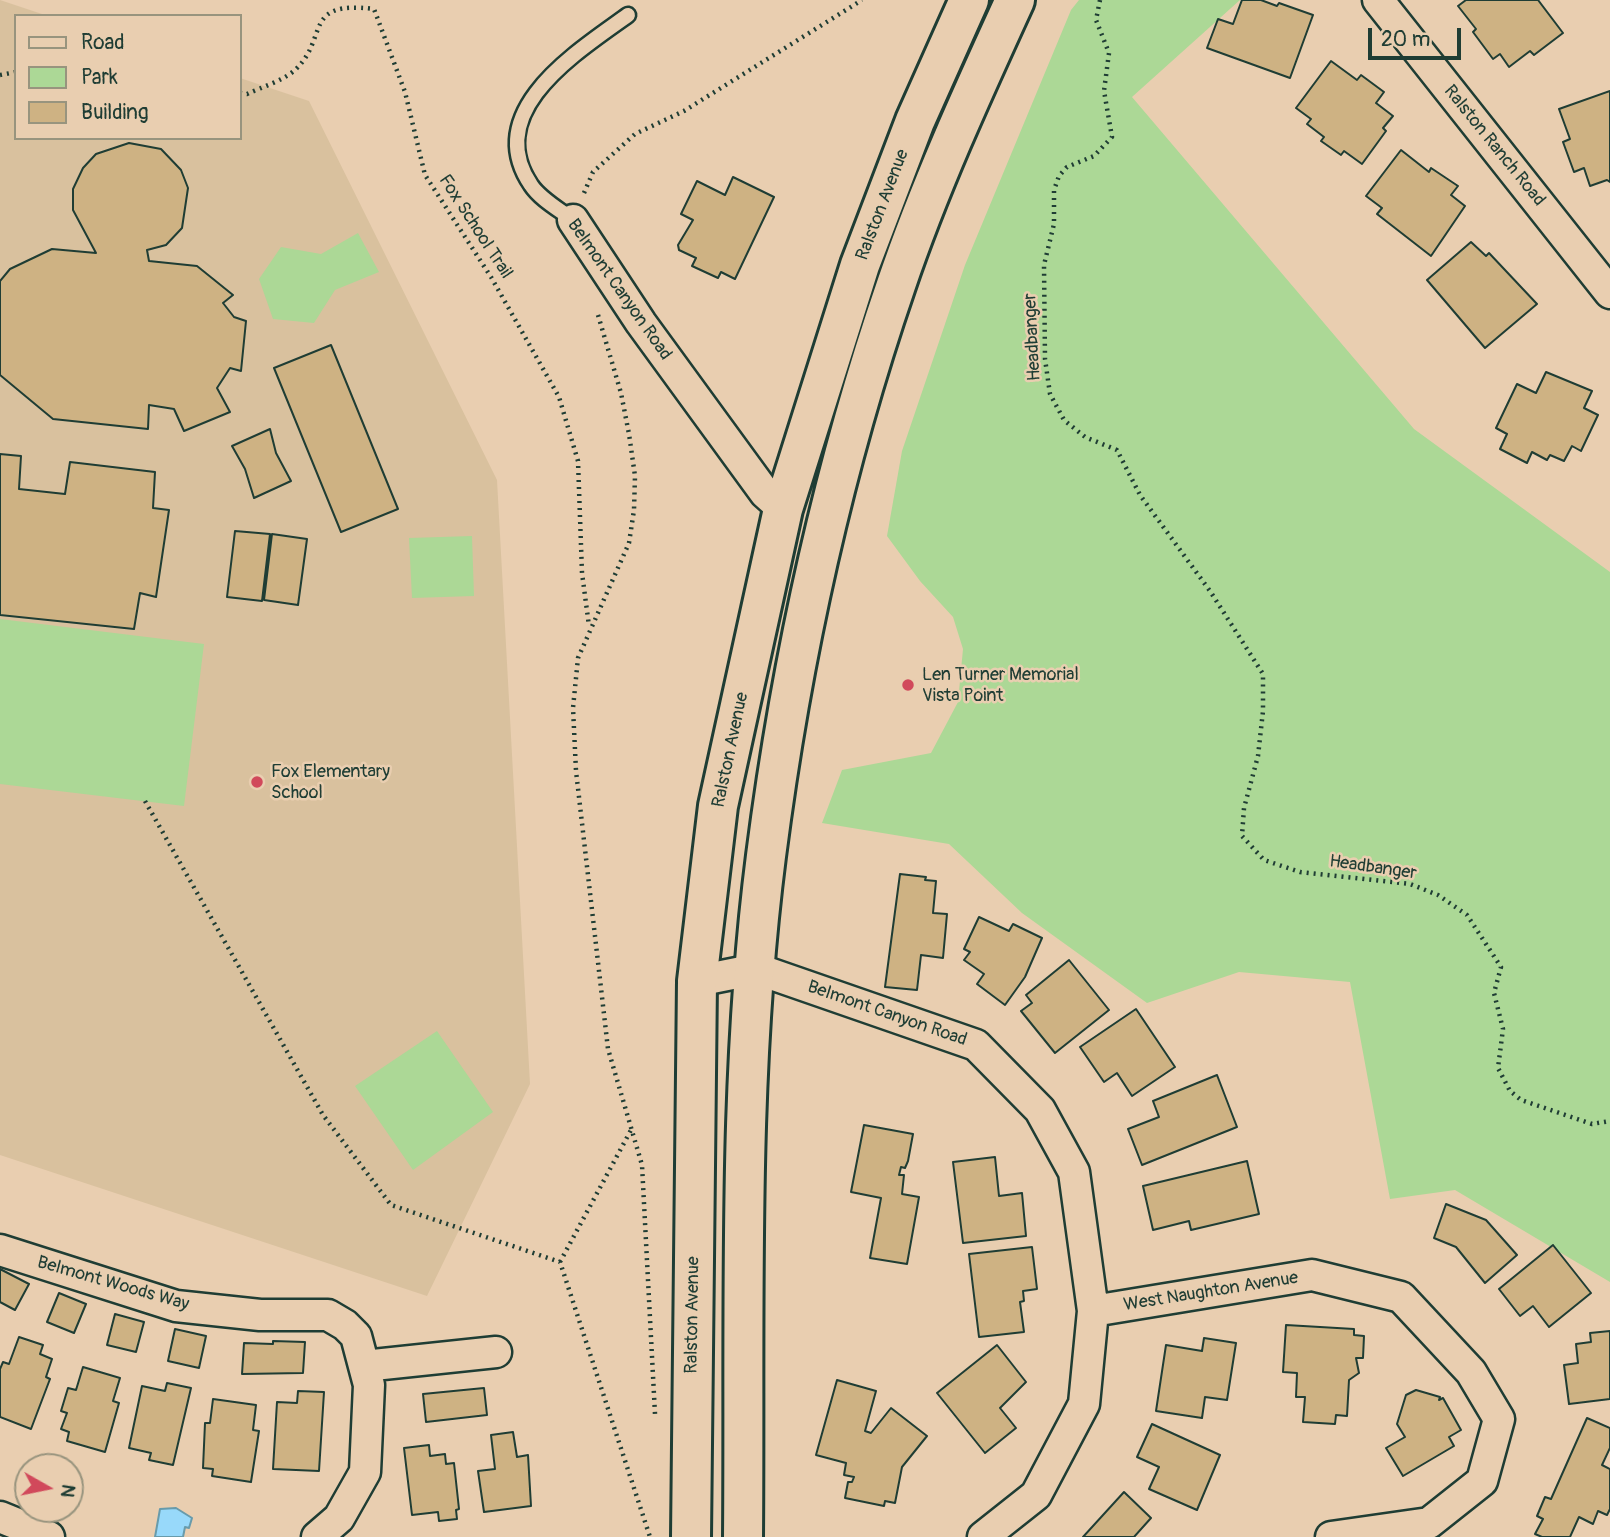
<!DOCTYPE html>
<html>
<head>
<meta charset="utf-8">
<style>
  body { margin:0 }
  #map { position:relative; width:1610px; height:1537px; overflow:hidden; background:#e9ceb0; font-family:Pangolin,sans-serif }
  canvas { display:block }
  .legend { position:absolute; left:14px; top:14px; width:228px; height:126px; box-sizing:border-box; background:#e9ceb0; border:2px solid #98947e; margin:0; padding:9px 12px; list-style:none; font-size:21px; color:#1f3d34 }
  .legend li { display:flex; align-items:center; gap:14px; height:35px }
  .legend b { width:35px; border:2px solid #98947e }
  .north { position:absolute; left:14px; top:1453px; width:70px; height:70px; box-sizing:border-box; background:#e9ceb0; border:2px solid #98947e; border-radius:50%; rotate:99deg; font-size:19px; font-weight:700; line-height:28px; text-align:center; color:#1f3d34 }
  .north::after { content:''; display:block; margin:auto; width:24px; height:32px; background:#d1495b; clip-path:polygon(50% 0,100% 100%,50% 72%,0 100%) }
  .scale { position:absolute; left:1368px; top:28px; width:93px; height:32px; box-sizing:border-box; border:4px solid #1f3d34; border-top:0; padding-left:9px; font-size:21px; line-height:24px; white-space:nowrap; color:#1f3d34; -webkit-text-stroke:5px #e9ceb0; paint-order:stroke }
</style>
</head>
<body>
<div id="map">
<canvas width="1610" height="1537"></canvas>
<ul class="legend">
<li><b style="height:9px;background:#e9ceb0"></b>Road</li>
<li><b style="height:19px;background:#acd896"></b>Park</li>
<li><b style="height:19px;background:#ceb283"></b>Building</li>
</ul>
<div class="north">N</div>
<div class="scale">20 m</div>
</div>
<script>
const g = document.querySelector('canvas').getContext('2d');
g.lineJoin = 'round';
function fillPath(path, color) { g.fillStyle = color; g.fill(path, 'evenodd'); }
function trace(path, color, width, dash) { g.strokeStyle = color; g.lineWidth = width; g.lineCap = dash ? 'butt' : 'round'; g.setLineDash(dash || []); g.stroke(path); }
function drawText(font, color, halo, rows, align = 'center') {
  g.font = font + ' Pangolin,sans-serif'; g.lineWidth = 5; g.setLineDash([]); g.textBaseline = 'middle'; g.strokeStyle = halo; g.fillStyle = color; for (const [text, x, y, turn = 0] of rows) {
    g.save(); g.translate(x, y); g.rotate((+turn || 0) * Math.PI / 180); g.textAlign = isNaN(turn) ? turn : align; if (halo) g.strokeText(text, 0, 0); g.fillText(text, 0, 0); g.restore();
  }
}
const built = new Path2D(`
  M0 0 48 16H16V138H240V78L309 101 497 480 530 1084 427 1296 0 1155Z`);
const green = new Path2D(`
  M1079 0H1240L1132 97 1414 429 1610 572V1282L1455 1190 1390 1199 1350 982 1239 972 1147 1003 1022 913 949 844 822 823 842 770 931 753 958 702 963 649 953 617 920 581 887 536 902 451 965 265 1071 10Z
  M358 233 379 272 335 290 314 323 273 319 259 279 281 247 321 254Z
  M472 536 474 596 412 598 409 538Z
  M0 619 204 644 184 806 0 784Z
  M437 1031 493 1112 413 1170 355 1086Z`);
const water = new Path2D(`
  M176 1508 192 1518 189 1528 185 1527 183 1537H155L160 1509Z`);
const building = new Path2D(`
  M1242 0H1261L1277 6 1279 3 1313 15 1290 78 1207 48 1218 19 1233 24Z
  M1466 0H1538L1563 33 1534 55 1530 51 1509 67 1500 54 1493 59 1473 32 1476 29 1458 6Z
  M1331 61 1357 80 1361 75 1384 92 1376 103 1393 116 1383 128 1386 131 1362 164 1344 151 1341 155 1321 141 1324 137 1307 124 1311 119 1296 108Z
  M1610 91V182L1607 180 1590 186 1584 168 1574 172 1563 142 1570 139 1559 109Z
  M129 143 161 149 181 170 188 188 182 228 166 245 147 250 149 261 197 266 233 295 223 303 234 317 246 321 241 371 230 368 217 388 230 412 184 431 174 409 149 405 148 429 53 419 0 375V281L10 269 52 249 96 253 73 210V189L83 168 96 154Z
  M1401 150 1429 172 1431 168 1458 186 1451 195 1465 206 1431 256 1377 214 1382 208 1366 196Z
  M733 177 774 197 735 279 721 272 718 278 692 266 696 258 679 250 678 245 693 220 681 214 697 181 725 195Z
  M1471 242 1486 256 1489 253 1537 304 1485 348 1427 280Z
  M331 345 398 509 341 532 274 368Z
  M1546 372 1592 391 1584 408 1598 415 1581 451 1572 446 1564 461 1550 455 1547 460 1532 452 1527 463 1500 449 1507 434 1496 428 1517 384 1536 393Z
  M270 429 276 453 291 481 254 498 245 469 232 446Z
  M0 454 21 456 19 489 65 494 70 462 155 472 153 508 169 510 156 597 140 593 134 629 0 615Z
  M235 531 270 534 262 601 227 597Z
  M272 534 307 539 298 605 264 600Z
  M900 874 926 877 925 880 936 881 933 913 947 914 943 958 921 955 917 990 885 987Z
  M979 917 1009 931 1013 924 1042 938 1025 977 1005 1005 977 984 984 974 964 960 970 952 964 949Z
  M1069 960 1109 1010 1055 1053 1021 1011 1032 1003 1026 995Z
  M1136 1009 1175 1067 1132 1096 1117 1073 1104 1082 1080 1047Z
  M1217 1075 1237 1127 1142 1165 1128 1129 1159 1117 1153 1101Z
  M864 1125 913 1134 908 1161 905 1168 901 1167 899 1175H904L902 1194 919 1197 907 1264 870 1258 881 1198 851 1192Z
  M995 1157 999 1196 1022 1193 1026 1236 963 1243 953 1162Z
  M1247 1161 1259 1214 1191 1230 1189 1221 1153 1230 1143 1186Z
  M1446 1204 1486 1220 1517 1255 1485 1283 1456 1247 1434 1238Z
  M1553 1245 1591 1293 1549 1327 1533 1306 1520 1316 1499 1289Z
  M1032 1247 1037 1289 1023 1291 1024 1301 1020 1302 1024 1332 979 1337 969 1254Z
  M0 1269 29 1284 15 1310 0 1302Z
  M59 1293 86 1304 74 1333 47 1322Z
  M115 1314 144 1322 136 1352 107 1345Z
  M1286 1325 1354 1329V1335L1364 1336 1363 1358H1356L1359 1373 1349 1380 1347 1416 1336 1415 1335 1424 1303 1422 1305 1397H1296L1297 1373 1283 1372Z
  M175 1329 206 1336 199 1368 168 1361Z
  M1610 1331V1399L1569 1404 1564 1365 1578 1363 1576 1344 1591 1342 1590 1333Z
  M19 1337 43 1345 40 1354 52 1359 46 1377 50 1379 31 1429 0 1417V1369L3 1362 9 1364Z
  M1204 1338 1236 1343 1227 1400 1205 1397 1202 1418 1156 1411 1166 1345 1202 1351Z
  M273 1341 305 1342 303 1373 242 1374 244 1343 273 1344Z
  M997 1345 1026 1382 1000 1408 1016 1428 985 1453 937 1393Z
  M83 1367 120 1378 113 1401 119 1403 105 1452 67 1441 69 1432 61 1429 67 1413 61 1411 68 1388 76 1390Z
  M837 1380 876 1391 865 1431 871 1433 891 1408 927 1436 902 1467 895 1503 885 1501 884 1506 845 1498 848 1482H852L854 1477 844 1475 846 1463 816 1455Z
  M167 1383 191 1388 173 1465 149 1460 151 1453 129 1448 142 1386 165 1391Z
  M484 1388 487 1415 426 1422 423 1394Z
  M1416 1390 1440 1397 1439 1400 1443 1398 1461 1430 1449 1437 1454 1446 1403 1476 1386 1448 1405 1437 1397 1424 1406 1395Z
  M298 1391 324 1392 319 1471 273 1469 277 1402 297 1403Z
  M213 1399 256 1405 253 1430 259 1431 251 1482 212 1476 213 1469 203 1468 205 1423H210Z
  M1587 1418 1610 1428V1448L1602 1465 1610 1469V1509L1607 1515 1598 1511 1593 1524 1579 1517 1570 1537H1542L1535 1534 1543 1519 1537 1516 1545 1497 1551 1499Z
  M1152 1424 1220 1455 1197 1510 1149 1489 1159 1467 1137 1457Z
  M513 1432 517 1457 528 1455 531 1506 484 1512 478 1471 495 1469 491 1435Z
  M429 1445 430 1456 445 1454 446 1464 454 1463 459 1509 456 1510 457 1519 439 1521 438 1512 412 1515 404 1448Z
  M1124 1492 1151 1518 1134 1537H1083Z`);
const path = new Path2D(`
  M1100 0 1096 20 1109 53 1104 91 1112 137 1094 156 1067 167 1059 176 1054 190V224L1044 265 1045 359 1050 394 1064 420 1085 437 1117 450 1140 495 1210 591 1263 674V711L1258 756 1244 808 1242 836 1264 860 1300 872 1410 884 1438 895 1467 915 1501 967 1494 993 1503 1029 1498 1068 1510 1091 1521 1100 1592 1124 1610 1121
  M0 75 16 72
  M240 93 247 94C262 87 285 80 296 69 329 37 302 0 374 9L405 92 425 175 491 277 559 397 578 461 582 573 589 626
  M584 193 593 172 635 134 684 111 862 0
  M598 315 621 393 629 434 635 476 634 510 629 543 578 658 573 708 576 771 608 1049 642 1165 655 1414
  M145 801 323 1115 391 1205 560 1262 650 1537
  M560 1262 631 1130`);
const service = new Path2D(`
  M573 220C560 210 540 199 531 185 481 111 577 52 628 15`);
const minor = new Path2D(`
  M1378 0 1610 293
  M573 220 641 323 765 493 783 509
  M697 981 757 969 976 1045 1040 1110 1074 1172 1093 1311 1084 1404 1036 1495 983 1537
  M0 1250 176 1306 260 1315H328L345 1325 356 1336 369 1385 365 1472 339 1518 317 1537
  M1093 1311 1312 1275 1401 1297 1471 1372 1499 1419 1482 1481 1429 1523 1331 1537
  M364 1366 496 1352
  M0 1517 49 1537`);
const secondary = new Path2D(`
  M691 1537 697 981 718 806 783 509 860 265 915 121 969 0
  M743 1537C745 1311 737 1081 766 856 791 661 832 471 896 285 929 188 972 94 1015 0`);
const markers = [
  [908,685,7,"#d1495b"],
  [257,782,7,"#d1495b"]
];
const streetNames = [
  ["Ralston Ranch Road",1494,146,51],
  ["Ralston Avenue",883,205,-69],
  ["Fox School Trail",475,227,57],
  ["Belmont Canyon Road",619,290,55],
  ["Headbanger",1033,337,-93],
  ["Ralston Avenue",731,750,-78],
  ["Headbanger",1373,868,8],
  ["Belmont Canyon Road",887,1014,19],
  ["Belmont Woods Way",113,1284,16],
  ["West Naughton Avenue",1211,1292,-9],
  ["Ralston Avenue",693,1315,-89]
];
const poiNames = [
  ["Len Turner Memorial",922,675],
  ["Vista Point",922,696],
  ["Fox Elementary",271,772],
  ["School",271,793]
];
fillPath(built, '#d9c19e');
fillPath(green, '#acd896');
fillPath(water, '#98d9fa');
trace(water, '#689bab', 2);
fillPath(building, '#ceb283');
trace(building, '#1f3d34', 2);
trace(service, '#1f3d34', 19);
trace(minor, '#1f3d34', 35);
trace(secondary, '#1f3d34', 44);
trace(path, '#1f3d34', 4.5, [2, 5]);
trace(service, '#e9ceb0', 14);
trace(minor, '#e9ceb0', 30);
trace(secondary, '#e9ceb0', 38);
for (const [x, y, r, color] of markers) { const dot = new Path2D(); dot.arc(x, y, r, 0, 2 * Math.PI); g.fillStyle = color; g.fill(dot); trace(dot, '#e9ceb0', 2.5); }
drawText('18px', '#1f3d34', '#e9ceb0', streetNames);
drawText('18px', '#1f3d34', '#e9ceb0', poiNames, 'left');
</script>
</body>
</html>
